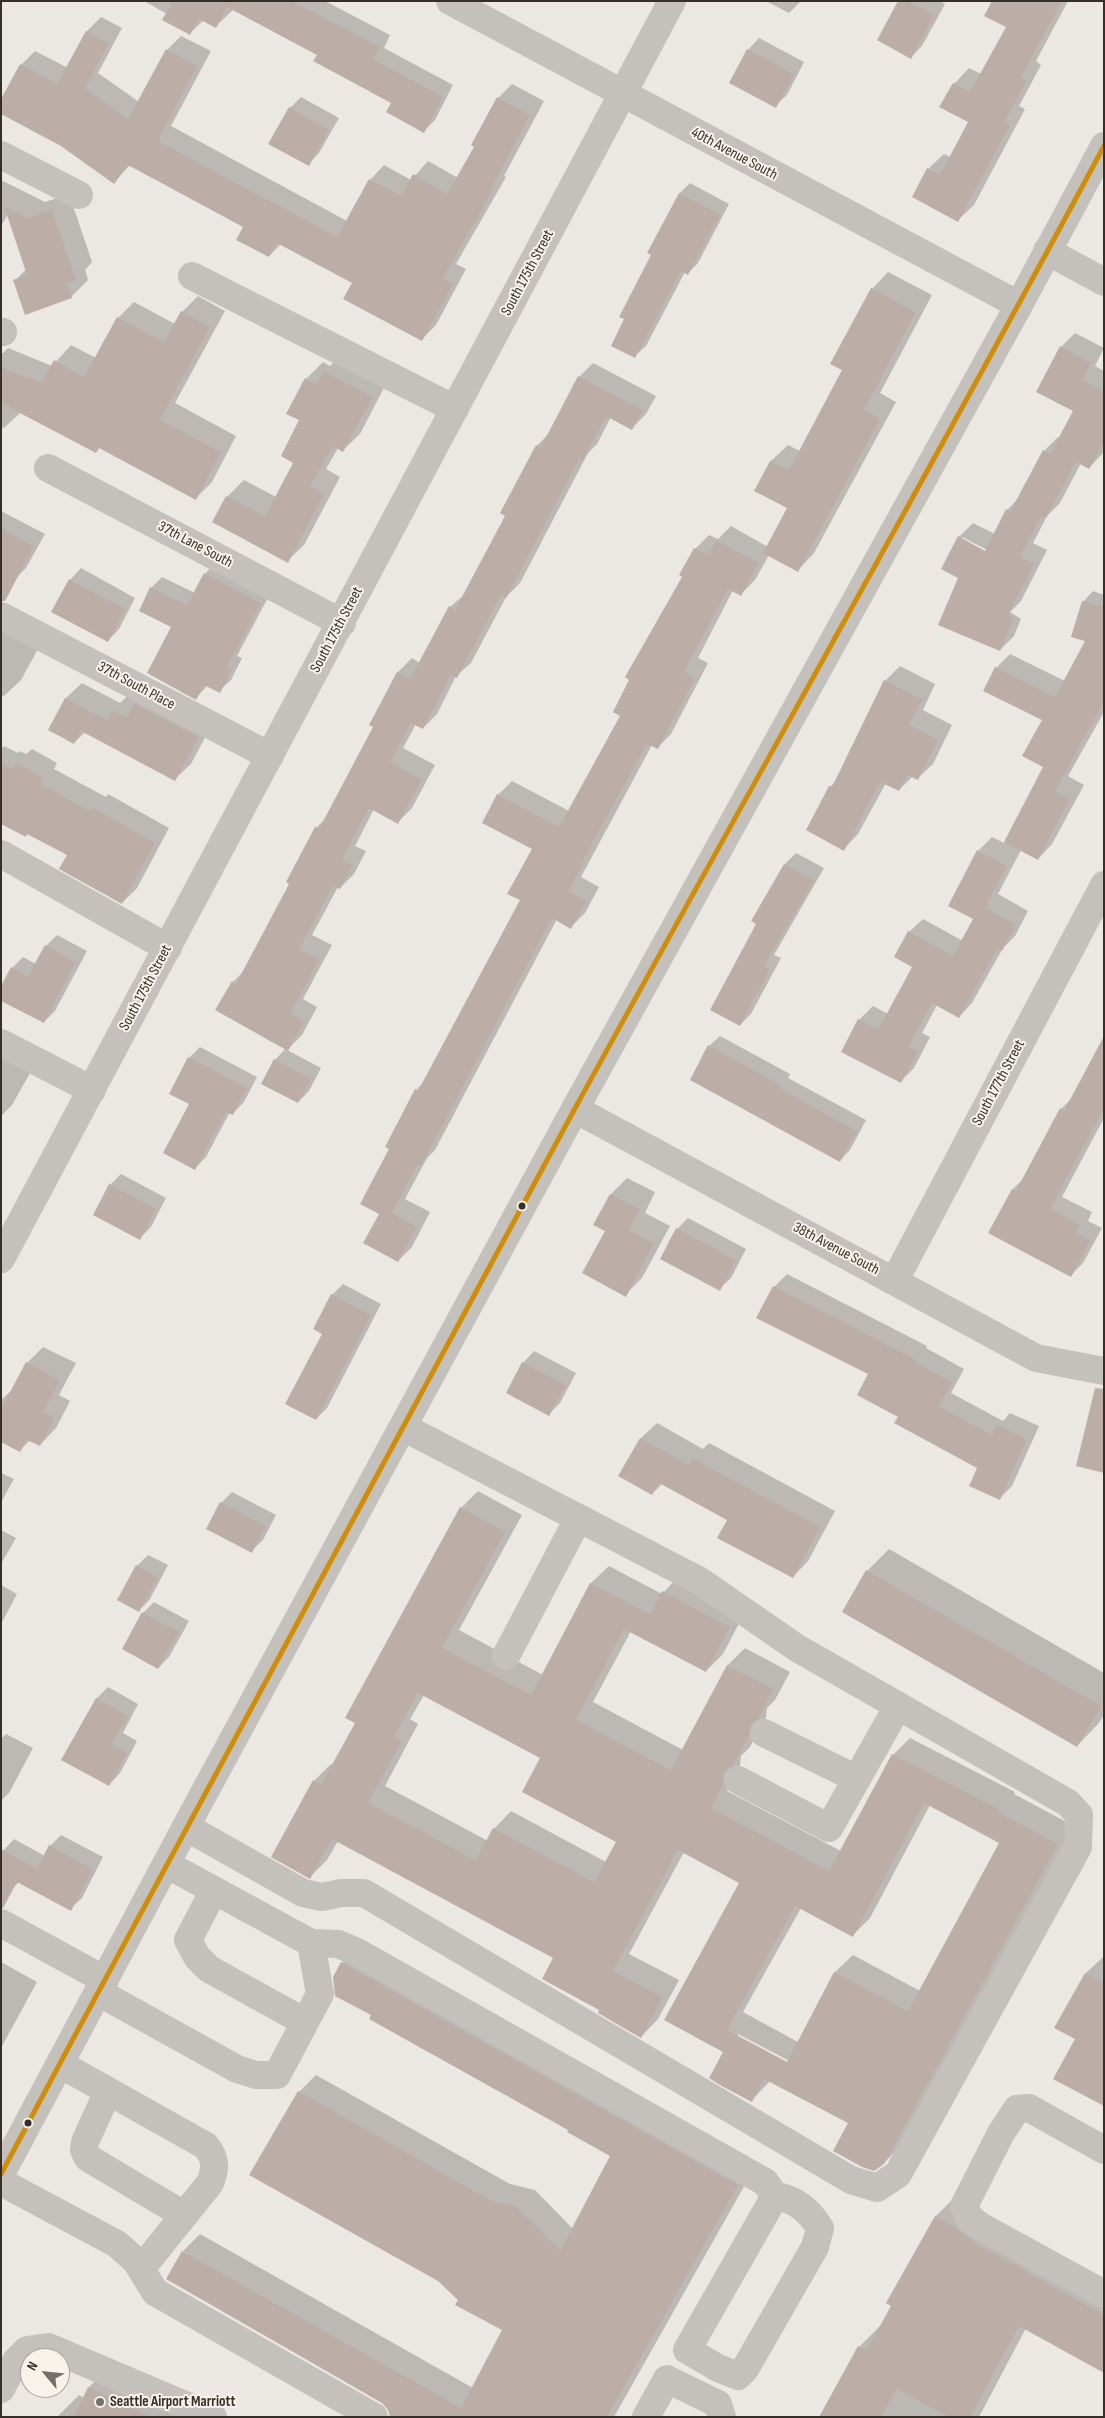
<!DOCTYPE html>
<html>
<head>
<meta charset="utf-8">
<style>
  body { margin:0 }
  #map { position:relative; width:1105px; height:2418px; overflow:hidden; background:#ebe7e2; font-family:"Sofia Sans Condensed",sans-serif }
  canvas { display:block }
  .frame { position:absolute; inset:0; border:2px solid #352e29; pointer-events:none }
  .north { position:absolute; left:20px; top:2348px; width:50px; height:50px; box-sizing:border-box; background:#f7f2ea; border:1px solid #a9a49d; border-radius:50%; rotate:298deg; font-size:14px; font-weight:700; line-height:20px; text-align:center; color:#352e29 }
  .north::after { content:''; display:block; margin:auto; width:18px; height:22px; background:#756f6a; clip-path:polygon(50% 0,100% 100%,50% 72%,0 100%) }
</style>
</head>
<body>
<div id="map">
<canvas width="1105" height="2418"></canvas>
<div class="frame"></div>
<div class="north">N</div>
</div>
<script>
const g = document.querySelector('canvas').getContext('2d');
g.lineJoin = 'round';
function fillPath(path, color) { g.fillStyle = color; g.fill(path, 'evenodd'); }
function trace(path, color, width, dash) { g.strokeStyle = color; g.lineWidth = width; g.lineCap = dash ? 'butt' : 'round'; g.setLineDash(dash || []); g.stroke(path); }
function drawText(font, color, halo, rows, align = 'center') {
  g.font = font + ' "Sofia Sans Condensed",sans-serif'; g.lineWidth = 4; g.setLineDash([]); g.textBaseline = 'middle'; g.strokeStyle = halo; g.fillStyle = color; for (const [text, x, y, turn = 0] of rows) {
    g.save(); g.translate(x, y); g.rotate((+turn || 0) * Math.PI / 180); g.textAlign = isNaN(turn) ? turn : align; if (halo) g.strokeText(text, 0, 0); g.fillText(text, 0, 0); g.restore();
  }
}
const shadow = new Path2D(`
  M144 1H237L233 10 216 26 204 20 190 33 167 14Z
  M266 1H325L390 35 384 48 453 85 435 120 424 131 393 102 318 54Z
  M766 1H801L789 13Z
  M899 1H940L945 4 922 46 911 57Z
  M993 1H1068L1036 61 1041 65 1019 106 1025 109 974 205 958 220 928 169 944 154 951 157 970 122 954 84 969 68 981 74 1007 27Z
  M101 17 122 28 98 73 139 102 167 50 181 36 211 51 171 126 347 221 370 180 384 165 411 180 428 161 458 178 476 146 498 98 512 84 544 101 504 176 506 177 456 264 466 269 436 325 422 339 354 283 281 244 269 256 245 226 130 165 114 182 21 65 35 51 68 68 87 31Z
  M759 38 804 62 787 95 775 106 748 50Z
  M301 97 339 118 319 153 308 164 290 108Z
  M1 180 45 202 69 194 92 262 85 270 88 280 71 297 15 281 26 269 8 214 1 226Z
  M690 183 729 204 698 263 688 273 685 272 646 346 635 356 653 255 649 252 680 193Z
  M888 272 932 295 880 393 896 402 814 553 798 570 769 555 755 580 741 594 733 590 698 658 708 663 671 734 657 748 652 745 581 877 599 887 585 913 571 927 557 919 435 1150 427 1158 405 1199 430 1212 412 1247 398 1261 380 1213 391 1148 416 1090 424 1082 521 900 533 849 498 795 512 781 569 811 621 715 695 549 709 535 718 539 731 526 768 547 789 508 756 490 771 461 788 445 800 451 844 370 872 289Z
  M198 296 225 311 175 403 236 436 212 482 196 498 100 447 96 452 21 412 4 428 1 427V355L8 348 52 366 71 345 96 358 118 318 134 302 175 324 182 312Z
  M1075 333 1104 348 1095 366 1104 371V452L1089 468 1081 463 1060 503 1047 516 1033 543 1047 550 1021 601 1010 612 1021 619 1014 636 1000 650 960 577 959 537 973 523 995 534 1007 510 1018 499 1044 451 1058 437 1060 438 1074 411 1061 347ZM962 537 991 552 990 555 962 540Z
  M342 355 388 380 360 434 343 450 338 448 326 469 340 477 304 545 287 561 214 522 227 497 244 480 276 497 295 462 306 379 323 362 330 366Z
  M593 363 656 396 646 414 632 428 611 417 597 444 588 453 520 583 506 597 471 663 456 676 437 714 423 728 416 724 403 748 435 765 412 808 398 822 374 809 355 846 366 851 354 874 340 888 338 887 312 935 332 945 303 999 317 1007 302 1035 287 1050 321 1068 309 1091 298 1102 275 1060 286 1048 233 982 246 969 291 884 287 882 316 828 326 818 375 726 370 724 398 672 412 658 420 663 450 607 465 594 506 516 537 446 549 433 579 377Z
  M1 511 45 534 26 568 15 579 1 572Z
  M216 562 271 592 237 656 242 658 231 680 219 691 208 685 196 698 173 627 151 588 162 577 195 593 205 574Z
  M81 568 135 598 119 629 108 641 70 580Z
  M1093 591 1104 595V646L1083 602Z
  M1 629 38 649 21 680 4 696 1 695Z
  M1010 654 1065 681 1104 664V712L1068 776 1084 785 1052 844 1038 859 1021 850 998 894 1028 911 1015 936 1003 948 972 1003 959 1017 937 1005 922 1033 930 1037 914 1068 900 1082 859 1020 873 1006 888 1014 914 967 909 932 923 919 963 941 974 919 949 905 978 851 992 837 1004 843 1045 767 1044 719 996 668Z
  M900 666 935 684 923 710 952 725 933 764 918 778 913 776 899 790 886 783 858 834 844 849 830 787 836 781 885 681Z
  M82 683 120 703 129 695 214 721 191 764 175 779 85 732 74 743 50 730 66 698Z
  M4 746 18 753 20 751 26 754 32 749 57 763 54 769 106 797 108 794 169 828 137 888 122 903 69 854 1 819V750Z
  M796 853 824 868 774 955 781 958 751 1014 740 1025 757 923 753 921 785 864Z
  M57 935 87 951 55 1011 44 1022 12 968 23 957 36 964 46 946Z
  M720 1036 790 1074 788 1078 866 1120 850 1150 840 1160 709 1046Z
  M1104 1038V1118L1062 1197 1092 1212 1088 1221 1102 1228 1083 1263 1071 1275 1013 1189 1025 1177 1061 1109 1072 1098Z
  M200 1047 257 1077 244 1102 232 1114 230 1112 206 1157 195 1168 189 1058Z
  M1 1048 34 1066 12 1105 1 1116Z
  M121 1174 166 1198 151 1227 140 1238 110 1185Z
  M627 1178 655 1192 645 1213 670 1226 642 1278 625 1295 606 1230 595 1224 611 1194Z
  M688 1218 746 1249 731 1278 719 1289 677 1229Z
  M787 1274 927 1346 926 1348 964 1369 951 1393 1003 1421 1010 1413 1039 1426 1012 1486 999 1499 979 1467 899 1416 869 1374 774 1287Z
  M343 1284 381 1304 327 1408 316 1419 332 1295Z
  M43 1347 76 1363 59 1395 70 1401 56 1428 40 1445 30 1440 20 1450 1 1441V1400L14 1388 27 1363Z
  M534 1351 576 1373 560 1403 549 1414 507 1392 523 1363Z
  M657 1423 703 1449 709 1443 835 1511 808 1561 793 1577 728 1519 662 1484 652 1494 620 1476 641 1438Z
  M1 1473 14 1479 1 1502Z
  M478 1491 522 1515 459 1630 543 1675 591 1583 609 1566 662 1594 680 1575 746 1610 723 1654 706 1671 631 1631 593 1702 683 1750 728 1665 745 1648 790 1672 775 1700 767 1708 766 1717 750 1747 741 1756 740 1766 727 1791 841 1851 893 1755 910 1738 1015 1792 1014 1794 1074 1826 901 2146 884 2163 849 2123 770 2081 752 2100 724 2052 741 1882 684 1852 629 1954 679 1980 658 2019 641 2037 601 2009 555 1958 338 1841 327 1860 310 1877 314 1781 331 1764 334 1765 357 1723 461 1508ZM424 1695 541 1758 617 1841 606 1862 511 1811 494 1829 488 1841 385 1786 418 1724 410 1719ZM930 1805 1001 1843 920 1991 853 1955 835 1972 798 2042 743 2012 801 1908 853 1935 870 1918ZM738 2034 793 2063 791 2066 738 2037Z
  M232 1492 276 1515 263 1540 251 1551 221 1503Z
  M1 1530 16 1538 1 1564Z
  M889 1549 1104 1673V1715L1098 1724 1077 1746 843 1611 867 1571Z
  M148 1555 168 1565 150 1599 139 1611 137 1566Z
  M1 1585 17 1594 1 1624Z
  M154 1602 189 1621 169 1657 158 1668 143 1613Z
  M108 1687 138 1704 123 1733 137 1741 120 1773 109 1785 97 1698Z
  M6 1734 33 1748 9 1793 1 1801V1739Z
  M61 1835 103 1857 82 1898 70 1909 19 1882 13 1888 3 1851 14 1839 45 1856 50 1846Z
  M359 1946 755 2167 614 2417H390L389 2409 383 2402 183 2251 200 2234 473 2388 504 2330 460 2300 299 2092 316 2075 510 2184 535 2190 573 2229 611 2156 570 2129 372 2015 342 1963Z
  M1104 1956V2105L1077 2039 1056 2028 1086 1973Z
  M1 1962 37 1982 1 2048Z
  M957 2195 978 2207 999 2223 1104 2282V2372L1026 2328 979 2417H820L859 2347 881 2325 893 2306 887 2303 936 2216Z
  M111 2366 220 2417H57L79 2395 84 2398 89 2387Z`);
const building = new Path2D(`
  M166 1H292L380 47 373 59 443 97 424 133 386 112 391 103 313 61 317 55 227 7 216 28 199 19 190 35 162 20 171 4Z
  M898 1H908L934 15 911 59 877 40Z
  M992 1H1062L1021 77 1027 81 1004 122 1010 125 958 222 912 197 927 168 940 175 968 122 939 107 953 83 970 92 1006 27 984 16Z
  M86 31 109 43 85 88 128 119 166 49 197 66 158 141 337 237 369 179 401 196 413 174 447 194 474 147 471 145 497 97 530 115 490 191 492 192 443 278 453 284 422 341 343 299 352 283 277 243 269 257 236 240 243 227 128 165 114 184 61 146 1 114V99L20 64 57 84Z
  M747 49 794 74 776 108 729 83Z
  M289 107 329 130 309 166 268 144Z
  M679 193 720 214 688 275 681 271 635 358 611 346 624 319 619 317 651 255 647 253Z
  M4 206 27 218 52 210 76 280 67 283 72 298 25 315 13 280 27 275Z
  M871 288 916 312 864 410 880 419 798 572 763 553 787 508 754 491 770 461 789 470 842 370 830 364Z
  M181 311 210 327 160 420 221 452 196 500 99 448 96 453 1 403V367L41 383 54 360 84 377 117 317 164 342Z
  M1060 346 1091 363 1082 380 1104 392V442L1089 469 1076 462 1046 518 1041 516 1020 557 1034 564 1008 615 1014 618 1000 651 938 625 958 578 941 569 958 536 985 551 1006 509 1010 512 1043 450 1050 454 1073 411 1036 392Z
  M324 371 373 397 343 452 333 446 310 486 324 494 288 563 212 522 226 496 265 516 293 463 281 456 299 420 286 414 305 378 316 384Z
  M578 376 643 410 632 430 606 416 583 460 580 458 506 598 501 595 457 678 451 675 423 729 411 723 390 762 422 779 398 824 369 808 342 860 353 866 340 889 333 886 299 949 319 960 290 1014 304 1021 288 1051 215 1010 232 981 236 984 289 884 286 882 315 827 319 829 373 727 369 725 397 672 410 679 449 606 455 610 505 516 500 513 536 445 541 447Z
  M1 528 34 546 5 601H1Z
  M716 540 759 563 741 596 728 589 684 672 695 678 658 749 647 744 582 862 584 863 568 892 586 901 571 929 552 918 421 1166 418 1164 392 1213 417 1227 398 1262 363 1243 379 1214 360 1204 389 1149 385 1147 415 1089 418 1091 520 900 507 894 532 849 482 823 497 794 559 827 620 716 613 712 629 680 625 677 682 577 679 575 694 548 708 555Z
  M204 573 261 603 227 667 232 670 220 693 204 685 196 700 147 673 171 627 139 611 150 587 187 605Z
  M69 579 125 609 108 642 51 612Z
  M1082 601 1104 607V702L1055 791 1070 799 1038 860 1004 842 1043 767 1022 756 1042 720 983 691 995 667 1055 697 1085 641 1071 637Z
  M884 680 922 699 909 725 938 740 918 780 907 775 899 791 880 782 844 851 806 830 829 786 832 787Z
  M65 698 107 720 112 710 127 717 134 703 199 737 175 781 81 731 74 744 48 730Z
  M1 763 13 769 16 763 43 778 40 784 91 811 93 808 155 843 122 904 59 869 67 855 27 834 26 837 1 824Z
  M977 850 1007 866 985 908 1016 924 1002 951 997 949 959 1018 932 1003 909 1046 918 1051 901 1083 841 1052 858 1019 878 1030 912 967 894 957 908 931 953 956 973 919 948 906Z
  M784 864 814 880 764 966 770 969 740 1026 710 1010 756 924 751 921Z
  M45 945 76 962 44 1023 1 1001V986L11 967 28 976Z
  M1104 1036V1109L1050 1209 1080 1225 1076 1233 1090 1241 1071 1277 988 1233 1012 1189 1016 1191 1060 1108 1064 1111Z
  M708 1045 781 1085 779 1088 857 1131 840 1162 690 1080Z
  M188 1057 247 1088 233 1115 226 1112 195 1170 163 1153 189 1104 169 1094Z
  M274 1059 311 1079 298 1103 261 1084Z
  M109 1184 156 1209 140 1240 93 1215Z
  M610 1194 640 1209 629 1230 654 1243 626 1297 582 1273 605 1231 593 1225Z
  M676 1228 736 1260 720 1291 660 1259Z
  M773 1286 915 1359 914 1361 952 1382 939 1406 992 1435 997 1425 1027 1439 1000 1500 969 1486 977 1468 894 1423 898 1417 857 1395 868 1374 756 1318Z
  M331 1294 371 1315 316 1420 285 1404 322 1334 313 1329Z
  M26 1362 60 1380 43 1412 55 1418 40 1446 27 1440 20 1452 1 1442V1409Z
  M522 1362 566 1385 549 1416 506 1393Z
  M1095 1388 1104 1389V1473L1076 1466Z
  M640 1438 689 1465 692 1458 820 1527 793 1578 717 1538 727 1520 659 1483 652 1495 618 1476Z
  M220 1502 266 1526 252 1553 206 1529Z
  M460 1507 505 1532 442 1648 531 1695 590 1583 650 1614 662 1591 730 1627 706 1672 624 1629 576 1720 671 1770 727 1665 773 1689 758 1719 750 1726 749 1736 733 1766 724 1772 723 1784 711 1808 829 1871 892 1754 999 1809 998 1812 1058 1844 884 2164 874 2171 862 2167 833 2151 848 2123 764 2079 752 2102 720 2085 709 2078 723 2052 664 2020 739 1883 678 1850 613 1971 663 1997 641 2038 598 2013 599 2010 542 1979 553 1958 332 1839 310 1879 271 1857 313 1780 321 1785 355 1723 345 1718ZM418 1693 540 1758 522 1792 616 1842 594 1882 493 1828 476 1860 368 1803 402 1741 394 1737ZM924 1803 999 1843 908 2011 834 1972 787 2062 727 2030 795 1906 853 1937Z
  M136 1565 158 1577 139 1612 117 1600Z
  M866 1570 1101 1706 1077 1747 842 1612Z
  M142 1612 179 1632 158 1669 122 1649Z
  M96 1698 128 1716 112 1744 127 1753 109 1786 61 1760Z
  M49 1845 93 1869 71 1911 17 1882 3 1908 1 1907V1849L37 1868Z
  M341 1962 738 2185 607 2417H390L388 2410 382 2403 166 2279 182 2251 461 2408 502 2330 455 2305 458 2300 438 2281 249 2175 298 2091 492 2201 517 2207 560 2251 610 2156 567 2132 568 2130 369 2019 371 2015 335 1996 333 1977Z
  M1085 1973 1104 1983V2106L1053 2079 1075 2039 1054 2028Z
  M935 2216 957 2228 977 2244 1104 2315V2373L1019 2326 970 2417H949L897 2389 881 2417H819L858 2346 866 2351 891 2306 886 2303Z
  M88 2387 152 2417H74Z`);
const minor = new Path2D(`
  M450 1 1019 305
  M1 155 79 195
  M1047 251 1104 282
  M192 276 455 409
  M1 332H3
  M48 468 342 623
  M1 616 270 756
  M1 854 168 948
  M1 1043 92 1090
  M575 1109 1036 1358 1104 1371
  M1 1259 672 1
  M895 1280 1104 885
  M506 1656 578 1519
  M764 1733 857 1779
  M738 1780 829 1828 898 1706
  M186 1827 303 1893 322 1897 341 1893H364L851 2180 877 2188 898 2174 1078 1847 1079 1815 1068 1803 797 1648 700 1581 403 1427
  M166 1864 311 1943 338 1944 357 1952 765 2182 775 2196 687 2350 718 2368 738 2376 745 2369 815 2247 820 2228C810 2211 794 2198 775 2196
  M214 1890 188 1940 197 1957 209 1969 305 2022
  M1 1923 105 1980
  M98 1992 237 2069 256 2075H277L320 1994 311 1943
  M60 2064 206 2146C216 2159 216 2168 210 2183L141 2269
  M108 2091 85 2142 84 2150 88 2158 184 2215
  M1104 2150 1029 2108 1017 2109 1001 2133 964 2206 971 2221 1104 2294
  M1 2174 197 1806 575 1109 1019 305 1104 146
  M1 2182 117 2244 136 2261 155 2292 374 2417
  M1 2389 16 2361 27 2350 48 2347 213 2417
  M646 2417 667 2379 718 2404 722 2417`);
const bus1 = new Path2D(`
  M1 2174C190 1819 381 1465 573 1112 749 790 931 470 1104 146`);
const markers = [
  [522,1206,4.5,"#352e29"],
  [28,2123,4.5,"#352e29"],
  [100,2402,5,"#756f6a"]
];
const streetNames = [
  ["40th Avenue South",734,154,28],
  ["South 175th Street",528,273,-62],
  ["37th Lane South",195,545,28],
  ["South 175th Street",337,630,-62],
  ["37th South Place",136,686,28],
  ["South 175th Street",146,988,-62],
  ["South 177th Street",999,1083,-62],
  ["38th Avenue South",836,1249,28]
];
const poiNames = [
  ["Seattle Airport Marriott",110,2402]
];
fillPath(shadow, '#0003');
fillPath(building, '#bcaea6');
trace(minor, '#c4c0bb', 28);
trace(bus1, '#d08e08', 5);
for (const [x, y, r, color] of markers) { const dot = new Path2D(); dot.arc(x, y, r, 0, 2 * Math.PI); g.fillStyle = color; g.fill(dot); trace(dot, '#f7f2ea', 2); }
drawText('15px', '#352e29', '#f7f2ea', streetNames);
drawText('bold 15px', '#352e29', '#f7f2ea', poiNames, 'left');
</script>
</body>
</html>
